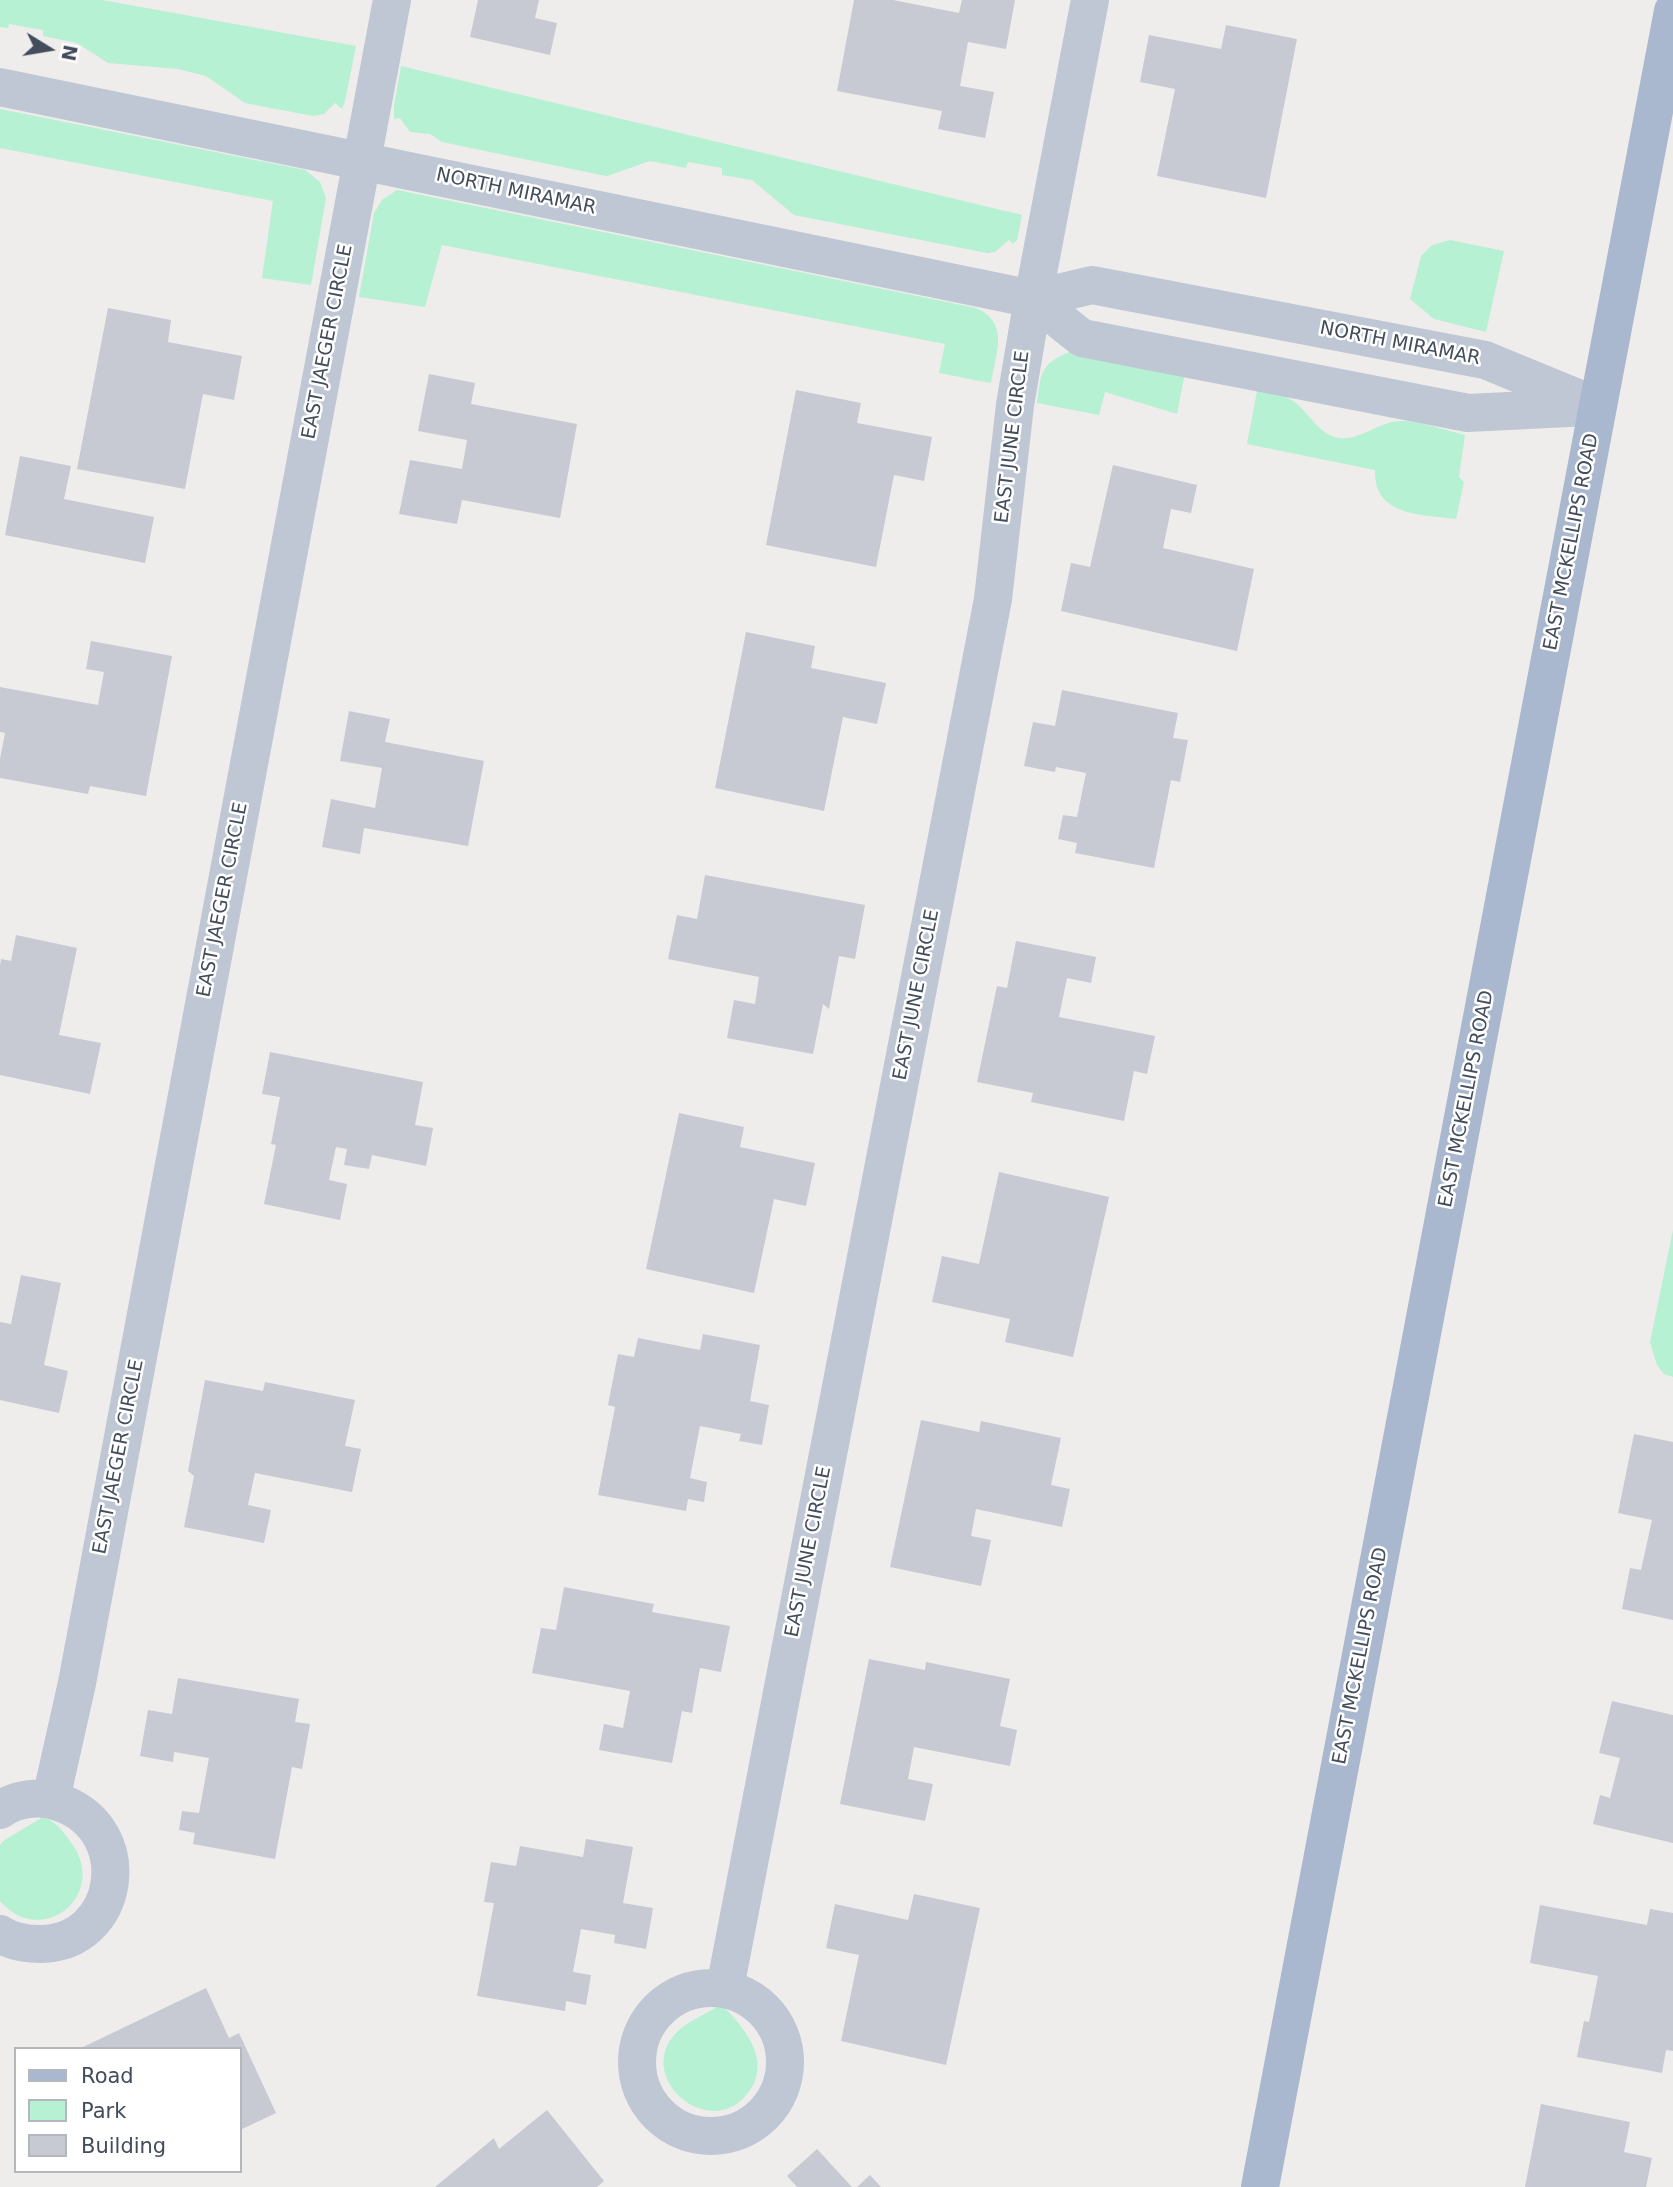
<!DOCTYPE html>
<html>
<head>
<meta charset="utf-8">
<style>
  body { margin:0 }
  #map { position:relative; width:1673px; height:2187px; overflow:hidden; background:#efecec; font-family:"DejaVu Sans",sans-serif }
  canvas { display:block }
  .legend { position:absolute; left:14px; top:2047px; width:228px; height:126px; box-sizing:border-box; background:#fff; border:2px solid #b4b8bd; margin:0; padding:9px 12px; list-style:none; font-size:21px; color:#434d5b }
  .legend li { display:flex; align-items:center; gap:14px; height:35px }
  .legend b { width:35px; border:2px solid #b4b8bd }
  .north { position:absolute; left:14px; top:14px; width:70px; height:70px; -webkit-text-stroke:5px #fff; paint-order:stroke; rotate:101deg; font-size:19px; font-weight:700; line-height:28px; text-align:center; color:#434d5b }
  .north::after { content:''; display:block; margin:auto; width:24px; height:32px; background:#434d5b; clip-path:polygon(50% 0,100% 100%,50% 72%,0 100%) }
</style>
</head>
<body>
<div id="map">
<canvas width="1673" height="2187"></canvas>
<ul class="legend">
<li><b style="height:9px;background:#a9b8ce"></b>Road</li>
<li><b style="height:19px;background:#b5f1d2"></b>Park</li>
<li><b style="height:19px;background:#c7cad3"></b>Building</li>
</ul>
<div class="north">N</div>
</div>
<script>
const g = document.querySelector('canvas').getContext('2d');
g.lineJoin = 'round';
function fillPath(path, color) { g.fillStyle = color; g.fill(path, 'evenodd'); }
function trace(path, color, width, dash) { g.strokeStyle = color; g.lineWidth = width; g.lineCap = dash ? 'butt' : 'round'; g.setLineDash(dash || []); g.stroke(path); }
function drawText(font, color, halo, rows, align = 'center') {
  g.font = font + ' "DejaVu Sans",sans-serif'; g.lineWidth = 5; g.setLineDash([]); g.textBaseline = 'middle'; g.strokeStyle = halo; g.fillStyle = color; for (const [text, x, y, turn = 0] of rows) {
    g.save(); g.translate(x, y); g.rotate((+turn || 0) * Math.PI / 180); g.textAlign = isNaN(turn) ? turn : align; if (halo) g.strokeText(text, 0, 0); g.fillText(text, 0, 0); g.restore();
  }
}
const green = new Path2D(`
  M0 0H102L356 46 345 101 342 109 335 103 324 114 313 116 245 103 206 76 178 69 108 63 77 43 43 36V30L9 24 8 28 0 27Z
  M401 66 1022 215 1017 240 1013 244 1009 240 995 252 987 253 794 215 752 180 722 175V168L688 162 686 168 650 161 607 176 601 175 442 142 430 134 410 132 400 118 394 119V106Z
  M0 109 305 170 320 182 326 198 311 285 262 278 273 201 0 148Z
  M397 190 976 308C1010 323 996 353 991 383L939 373 945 344 442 245 425 307 359 297 374 213 382 200Z
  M1450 240 1504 251 1486 332 1434 319 1410 299 1421 256 1432 245Z
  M1072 351 1185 373 1177 414 1105 392 1099 415 1037 403C1041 372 1041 363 1072 351Z
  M1258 386C1272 389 1285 395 1297 404 1310 415 1320 435 1339 438 1361 441 1379 421 1401 421 1417 420 1448 431 1465 435L1459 477 1464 482 1456 519C1421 514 1374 517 1375 470L1247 444Z
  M1673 1230V1377L1664 1374 1657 1365 1650 1342Z
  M43 1817C56 1822 62 1830 70 1841 111 1894 42 1950 0 1901V1845L3 1841Z
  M717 2007 725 2008C743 2027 767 2055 754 2083 720 2150 631 2081 676 2033 686 2022 704 2015 717 2007Z`);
const building = new Path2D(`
  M478 0H539L535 18 557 23 550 55 470 37Z
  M854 0H893L959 13 962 0H1015L1006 49 968 42 960 86 994 92 985 138 938 129 942 111 837 91Z
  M1226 25 1297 39 1266 198 1157 176 1175 89 1140 82 1149 35 1221 49Z
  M108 308 171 320 168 342 242 356 234 400 203 394 185 489 77 469Z
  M429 374 475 383 471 404 577 424 560 518 462 500 457 524 399 514 410 460 462 469 467 440 418 431Z
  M796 390 861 403 857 423 932 437 924 481 894 475 876 567 766 545Z
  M20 456 71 466 64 499 154 517 145 563 5 535Z
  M1113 465 1197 485 1191 513 1171 509 1163 548 1254 569 1237 651 1061 611 1071 563 1090 567Z
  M746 632 815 646 811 668 886 683 877 724 843 717 824 811 715 788Z
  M91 641 172 656 146 796 90 786 88 794 0 778V759L5 733 0 732V687L98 705 104 672 86 669Z
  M1062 690 1178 713 1173 738 1188 740 1180 782 1171 780 1154 868 1075 853 1077 843 1058 839 1063 815 1077 817 1086 773 1056 767 1055 772 1024 766 1033 722 1055 726Z
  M349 711 390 719 385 742 484 761 468 846 364 828 360 854 322 847 331 799 375 808 382 768 340 761Z
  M705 875 865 905 855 959 839 956 829 1009 823 1004 813 1054 727 1038 734 1000 755 1004 759 977 668 959 677 915 697 919Z
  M16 935 77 948 59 1035 101 1043 90 1094 0 1075V966L1 959 11 961Z
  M1016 941 1096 957 1091 983 1067 978 1059 1017 1155 1036 1147 1074 1134 1071 1124 1121 1031 1102 1033 1093 977 1082 997 986 1007 988Z
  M270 1052 423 1082 415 1125 433 1128 426 1166 372 1155 369 1169 344 1165 347 1149 336 1147 329 1180 347 1184 340 1220 264 1204 276 1145 271 1144 280 1097 262 1094Z
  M679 1113 744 1127 740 1147 815 1163 806 1206 774 1199 754 1293 646 1269Z
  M999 1172 1109 1197 1073 1357 1005 1342 1010 1319 932 1302 942 1256 979 1264Z
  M21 1275 61 1283 44 1365 68 1371 59 1413 0 1400V1322L11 1324Z
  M703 1334 760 1345 750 1401 769 1405 762 1445 739 1441 741 1434 700 1426 690 1478 707 1482 704 1502 688 1499 686 1511 598 1495 615 1407 608 1405 618 1354 634 1357 638 1338 700 1350Z
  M205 1380 263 1391 265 1382 355 1400 345 1446 361 1449 352 1492 255 1473 248 1505 271 1510 264 1543 184 1527 194 1476 188 1471Z
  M921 1420 979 1432 981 1421 1061 1438 1051 1485 1070 1489 1062 1527 976 1509 971 1536 991 1540 981 1586 890 1567Z
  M1634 1434 1673 1442V1620L1622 1609 1630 1568 1641 1570 1652 1520 1618 1513Z
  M564 1587 654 1604 652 1612 730 1626 721 1672 700 1668 692 1713 682 1711 672 1763 599 1750 604 1724 623 1728 630 1691 532 1673 541 1628 556 1630Z
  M869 1659 925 1670 926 1662 1010 1679 1000 1726 1017 1730 1010 1766 914 1747 908 1779 933 1784 925 1821 840 1804Z
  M178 1678 299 1699 295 1722 310 1724 302 1769 292 1767 275 1859 193 1844 195 1833 179 1830 182 1811 199 1813 209 1758 174 1752 173 1762 140 1756 148 1710 172 1714Z
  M1612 1701 1673 1715V1843L1593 1824 1600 1795 1610 1798 1620 1758 1599 1753Z
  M586 1839 633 1847 623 1903 653 1908 646 1949 614 1943 615 1935 581 1929 573 1972 591 1975 586 2005 566 2001 565 2011 477 1996 494 1903 484 1902 491 1862 516 1866 520 1846 583 1857Z
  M914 1894 980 1908 946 2065 841 2041 859 1955 826 1948 835 1904 908 1920Z
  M1540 1905 1647 1925 1650 1909 1673 1913V2051L1666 2050 1662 2073 1577 2057 1584 2021 1589 2022 1598 1976 1530 1963Z
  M206 1988 229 2038 239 2033 276 2113 240 2130V2049H79Z
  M1541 2104 1630 2122 1624 2152 1652 2158 1646 2187H1525Z
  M547 2110 604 2181 597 2187H435L494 2138 499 2149Z
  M817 2149 852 2187H797L787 2176Z
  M870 2175 881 2187H857Z`);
const street = new Path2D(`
  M0 87 1033 299 1092 285 1485 360 1597 406
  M1033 299 1082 338 1468 413 1588 407
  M51 1799 77 1683 392 0
  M0 1810C17 1798 42 1795 61 1803 138 1831 120 1943 41 1944 27 1944 12 1942 0 1934
  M637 2062a74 74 0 1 1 148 0a74 74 0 1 1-148 0Z
  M725 1988 993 599 1015 405 1033 299 1090 0`);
const primary = new Path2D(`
  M1260 2187 1673 11`);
const streetNames = [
  ["NORTH MIRAMAR",516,192,12],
  ["EAST JAEGER CIRCLE",328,342,-79],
  ["NORTH MIRAMAR",1400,344,11],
  ["EAST JUNE CIRCLE",1013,437,-83],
  ["EAST MCKELLIPS ROAD",1572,542,-79],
  ["EAST JAEGER CIRCLE",223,900,-79],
  ["EAST JUNE CIRCLE",917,995,-79],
  ["EAST MCKELLIPS ROAD",1467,1099,-79],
  ["EAST JAEGER CIRCLE",119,1457,-79],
  ["EAST JUNE CIRCLE",809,1552,-79],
  ["EAST MCKELLIPS ROAD",1361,1656,-79]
];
fillPath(green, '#b5f1d2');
fillPath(building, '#c7cad3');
trace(street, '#bec7d3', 38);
trace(primary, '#a9b8ce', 38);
drawText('19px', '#434d5b', '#fff', streetNames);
</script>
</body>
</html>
